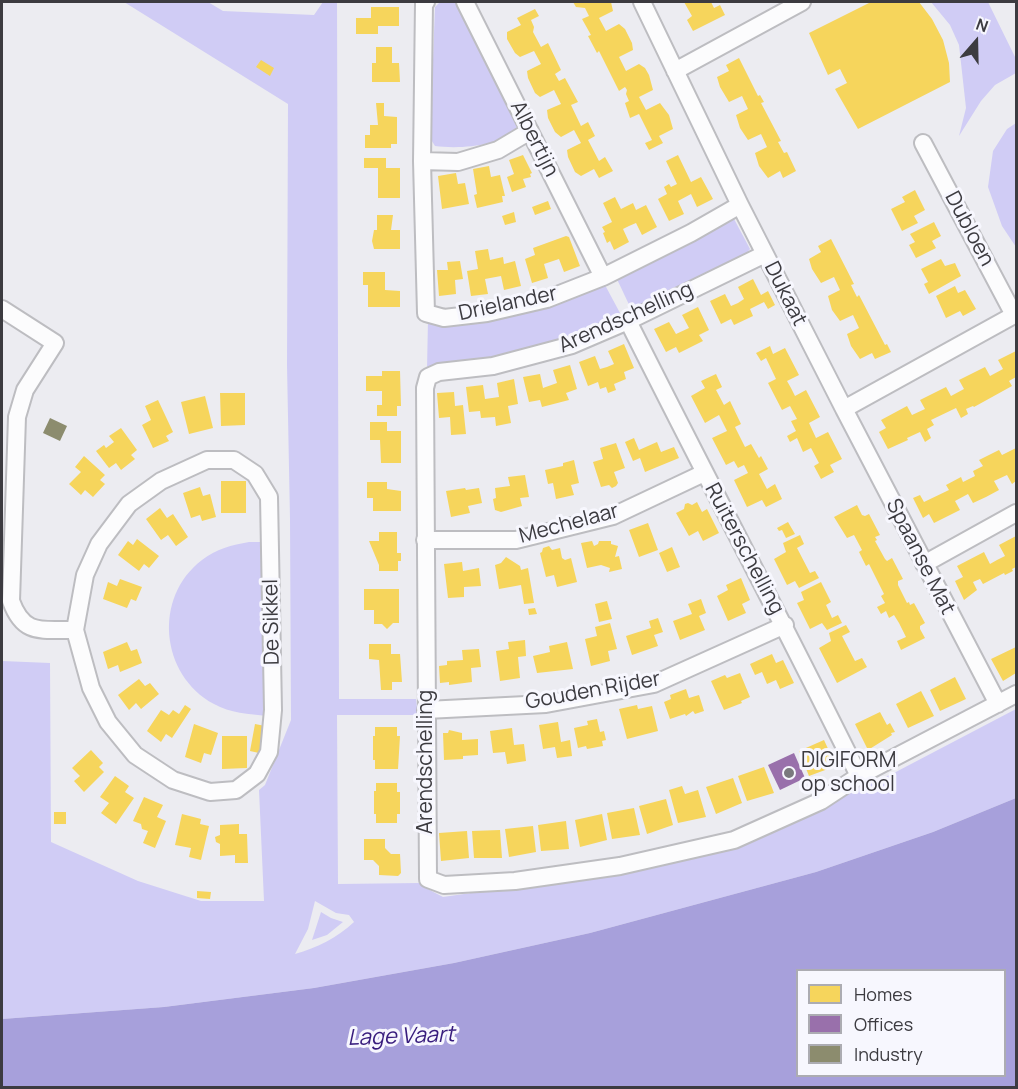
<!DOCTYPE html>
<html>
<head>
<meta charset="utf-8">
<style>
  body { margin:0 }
  #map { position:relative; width:1018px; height:1089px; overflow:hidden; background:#ececf1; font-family:Manrope,sans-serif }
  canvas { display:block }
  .frame { position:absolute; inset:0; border:3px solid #3c3b40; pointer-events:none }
  .legend { position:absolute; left:796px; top:969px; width:210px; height:108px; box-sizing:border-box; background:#f7f7fe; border:2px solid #acacb2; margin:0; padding:8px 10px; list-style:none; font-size:18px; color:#3c3b40 }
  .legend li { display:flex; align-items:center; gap:12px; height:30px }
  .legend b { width:30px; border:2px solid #acacb2 }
  .north { position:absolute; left:946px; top:12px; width:60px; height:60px; -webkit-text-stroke:4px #f7f7fe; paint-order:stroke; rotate:20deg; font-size:16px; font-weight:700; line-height:24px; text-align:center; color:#3c3b40 }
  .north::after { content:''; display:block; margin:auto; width:21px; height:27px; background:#3c3b40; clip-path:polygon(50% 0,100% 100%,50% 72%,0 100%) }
</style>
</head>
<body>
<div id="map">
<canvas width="1018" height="1089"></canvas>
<div class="frame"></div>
<ul class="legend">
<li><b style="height:16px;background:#f6d55c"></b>Homes</li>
<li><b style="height:16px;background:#9970ab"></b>Offices</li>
<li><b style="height:16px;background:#8c8c6e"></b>Industry</li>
</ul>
<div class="north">N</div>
</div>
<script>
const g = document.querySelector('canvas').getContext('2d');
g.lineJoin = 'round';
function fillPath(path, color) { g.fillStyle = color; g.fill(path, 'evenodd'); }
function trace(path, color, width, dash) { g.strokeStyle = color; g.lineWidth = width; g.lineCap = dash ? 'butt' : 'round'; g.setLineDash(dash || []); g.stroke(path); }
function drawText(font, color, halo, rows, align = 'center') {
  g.font = font + ' Manrope,sans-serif'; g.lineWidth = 6; g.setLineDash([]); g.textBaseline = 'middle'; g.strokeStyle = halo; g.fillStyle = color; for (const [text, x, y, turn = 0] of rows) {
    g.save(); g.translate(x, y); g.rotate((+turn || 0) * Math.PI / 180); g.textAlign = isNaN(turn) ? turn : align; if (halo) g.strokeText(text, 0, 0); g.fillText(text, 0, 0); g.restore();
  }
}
const green = new Path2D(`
  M124 2H208L223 11 314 15 323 2H337L339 699H416L418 715H337L338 884 420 883 422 886 443 897 527 885 720 846 892 774 1016 709V798L933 832 816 872 590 933 454 963 314 988 164 1007 2 1019V661L50 663 51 842 138 881 201 901H264L259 790 265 785 291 720 290 519 287 365 288 104ZM315 901 336 913 349 915 354 922C338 937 317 948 295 954L308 929Z
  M440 2H457L514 114 517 128C501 147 458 149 435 146L430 138 435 7Z
  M931 2H988L1016 59V73L995 85 981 101 959 136 966 108 959 45 950 25Z
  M1016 123V247L1002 226 988 187 993 151 1007 129Z
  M727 219H734L750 249 745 255 633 313 615 275Z
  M600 284 605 285 620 313V319L550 346 499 358 427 370 428 319Z
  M249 542H266L267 716C249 714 230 713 214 704 160 675 153 597 202 560 216 549 232 545 249 542Z
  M321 912 331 918 343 922 327 935 312 940Z`);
const water = new Path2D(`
  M1016 798V1087H2V1019L164 1007 314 988 454 963 590 933 816 872 933 832ZM798 970H1004V1076H798Z`);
const homes = new Path2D(`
  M573 2H611L613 11 599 18 606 31 619 24 625 29 632 43 633 50 619 57 626 71 639 64 645 68 649 75 653 90 639 97 646 110 660 103 669 115 673 129 659 136 663 143 649 150 645 143 652 140 639 114 630 118 625 103 629 101 626 94 627 90 625 87 619 91 599 51 597 53 588 36 591 35 582 19 589 16 585 8 576 7Z
  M684 2H711L714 8 720 5 725 15 693 31 687 20 692 16Z
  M871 2H919L932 19 943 40 949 63 950 82 858 129 835 89 847 83 840 69 828 75 809 33Z
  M371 7H399V26H378V34H356V18H371Z
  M535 9 539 16 531 20 534 27 533 32 541 47 548 43 561 70 555 74 559 81 565 78 578 102 571 105 581 126 588 122 595 136 588 140 599 161 605 157 613 171 599 178 594 169 581 176 575 172 568 157 567 150 581 143 574 130 561 137 555 132 548 118 547 110 561 104 554 90 540 97 535 93 528 78 527 71 541 64 534 51 520 57 515 53 507 39V32L521 25 517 18Z
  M376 47H392V63H399L400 82H372V63H376Z
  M739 58 758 96 760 95 764 102 761 103 781 141 778 142 784 153 787 152 796 171 783 178 780 171 768 178 759 166 755 153 767 147 761 134 748 140 740 128 736 115 748 109 742 96 729 102 720 87 717 77 729 71 726 65Z
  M261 60 274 68 270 76 256 67Z
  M376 103H384V116L397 117V144H391V148H365V135H370V125H378Z
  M523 155 532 173 530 174 531 177 523 179 526 187 512 192 507 177 514 174 509 160Z
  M678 155 691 182 701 177 713 199 697 207 691 194 678 201 684 214 669 221 658 199 667 194 664 187 669 184 671 187 677 184 666 161Z
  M364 158H386V168H400V198H378V168H364Z
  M489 166 491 177 500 175 505 196H502L503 202 477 208 474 195 477 194 473 169Z
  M456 173 458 184 465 183 469 204 442 209 438 176Z
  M915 190 925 210 914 216 918 223 902 231 891 209 905 202 902 197Z
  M615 197 621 209 633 203 636 210 646 205 657 227 642 235 636 223 629 226 623 229 629 242 614 250 610 241 607 243 603 233 605 232 602 227 612 222 603 203Z
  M548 201 551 209 535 215 532 207Z
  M514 212 516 222 505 225 502 216Z
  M377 215H393L391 230H400V249H374L372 241 374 230H377Z
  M934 222 941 236 932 241 936 248 916 258 909 245 915 242 910 234Z
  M566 236 569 237 580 266 564 272 559 259 544 264 548 278 532 283 525 259 535 255 533 248Z
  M831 239 854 284 851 285 857 297 859 295 885 345 887 344 891 352 875 359 872 353 860 359 851 346 847 334 859 328 853 315 840 321 832 310 828 296 840 290 834 277 821 283 812 269 809 259 821 252 818 246Z
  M488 249 490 260 503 257 504 264 515 261 521 286 504 290 501 276 485 279 488 294 471 296 467 271 478 269 475 251Z
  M941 259 945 266 955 263 961 276 929 294 924 284 928 282 921 269Z
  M460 261 463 279 455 280 456 294 439 296 437 270H448L447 262Z
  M363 272H385V290L400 291V307H368V285H363Z
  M753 279 761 295 768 291 775 305 768 309 764 302 750 309 753 316 734 325 731 319 721 324 710 301 725 294 731 306 738 303 744 299 738 287Z
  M955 286 958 293 965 290 976 309 963 316 960 311 946 318 936 296Z
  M698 307 709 330 699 335 703 341 679 353 676 347 666 352 654 329 669 322 676 334 689 328 682 315Z
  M624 344 634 368 624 372 626 379 614 384 616 390 608 393 606 387 600 389 598 382 588 386 579 362 595 356 600 369 607 367 614 364 608 351Z
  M770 346 773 354 785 348 799 375 787 381 791 388 795 396 806 390 820 417 809 423 816 438 828 432 842 459 830 465 834 472 821 479 814 466 819 463 811 448 803 452 797 438 790 442 787 436 796 431 791 421 797 419 790 406 782 410 768 383 776 379 766 358 761 361 756 353Z
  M1016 351V377L1009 381 1012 386 974 407 973 406 966 409 968 414 961 418 956 408 931 420 934 425 927 429 931 438 925 442 920 432 907 438 908 440 888 449 879 432 886 428 881 420 907 406 912 415 925 409 920 400 946 387 951 396 964 389 959 380 985 367 990 376 1003 369 998 360Z
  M570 365 577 389 566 393 569 400 542 407 540 400 529 402 523 377 540 374 543 388 557 383 553 370Z
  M382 371H400L401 406H397V416H377V405H382V391H366V376H382Z
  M716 374 722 387 716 390 724 405 730 401 741 424 735 427 745 447 751 444 759 458 761 456 768 469 759 474 767 489 775 484 782 499 766 507 762 500 747 507 734 480 748 473 744 465 738 468 734 461 726 465 712 438 727 431 719 415 705 423 691 396 705 388 701 381Z
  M514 379 518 404 508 406 511 423 496 426 495 417 481 418 480 411 469 412 466 387 483 385 485 399 499 397 497 383Z
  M454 392 455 406 463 405 466 434 451 435 450 417 439 418 437 393Z
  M220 393H245V425L221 426Z
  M205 396 213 428 189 434 181 402Z
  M158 400 173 432 166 436 169 441 153 448 142 425 151 420 145 406Z
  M370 422H387V431H401V463H381L380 440H370Z
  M121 428 137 450 131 455 135 459 121 470 116 463 109 468 96 451 104 445 106 448 114 442 109 436Z
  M634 438 639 450 657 442 661 452 674 447 679 458 645 472 640 458 633 461 625 442Z
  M616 443 625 468 614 472 618 483 616 486 612 488 609 485 601 487 593 462 603 459 600 448Z
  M1016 448V481L1012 484 1007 475 994 481 999 490 986 497 973 503 968 494 955 501 960 510 934 523 929 514 923 518 913 498 920 495 924 502 949 490 946 485 961 477 963 482 975 476 973 471 983 466 979 460 999 450 1002 455Z
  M84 456 105 475 100 480 105 484 93 497 85 490 81 495 69 484 81 472 75 467Z
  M574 460 579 483 571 485 574 495 556 499 553 483 548 484 545 470 563 466V463Z
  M525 475 529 497 520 498 522 506 501 512 495 510 493 499 496 498 495 488 510 486 508 477Z
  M221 481H246V513H221Z
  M367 482H387V489L401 491V511H373V498H367Z
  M200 487 203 496 210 494 216 517 202 521 200 515 191 518 183 493Z
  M465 488 466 490 479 488 482 503 468 506 470 513 451 517 446 491Z
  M697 502 702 512 707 509 719 533 703 541 698 531 689 536 676 513 684 509 685 504 688 503 692 505Z
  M857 505 862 515 865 516 869 514 880 535 875 537 877 540 875 541 885 559 887 561 892 558 903 579 898 581V585L907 603 909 602 910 605 914 603 925 623 920 626V629L925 638 901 650 897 641 906 637 899 623 894 615 889 618 886 611 881 614 877 607 885 603 881 596 884 594 869 564 866 566 859 552 862 550 854 535 847 538 834 517Z
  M160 508 167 518 173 514 188 537 176 546 168 535 161 540 146 519Z
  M788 522 795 534 786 538 782 530 779 531 777 528Z
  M648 523 658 550 639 557 629 530Z
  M379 532H397V553H401V561H398V571H379V565L369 541H379Z
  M800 535 804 544 797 548 810 573 815 571 819 578 799 588 795 581 787 585 774 559 786 552 783 543Z
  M1016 536V567L1012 569 1013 571 1005 575 1004 573 983 584 980 579 973 582 977 590 964 600 955 581 963 577 957 566 984 552 990 564 997 560 1005 556 999 545Z
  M137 539 159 556 149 568 144 564 139 571 118 555 128 541 133 545Z
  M592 541 594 546 598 544 599 541H611V544L618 546 615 557 619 556 622 569 609 572 610 568 601 565 587 568 581 543Z
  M549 546 552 550 560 548 562 558 565 560 571 558 577 582 557 587 554 575 546 577 540 553 542 552 543 548Z
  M672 547 680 567 667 572 659 553Z
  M506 557 520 566 521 570 528 568 534 603 524 604 521 585 499 589 495 565 501 563Z
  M462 562 463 571 479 568 481 586 464 587V597L448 598 444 564Z
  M741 578 750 600 742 604 746 613 728 621 717 596 728 590 726 585Z
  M120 579 142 587 136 601 131 599 127 608 103 599 108 582 117 586Z
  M821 582 831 602 826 605 832 618 838 615 842 623 827 630 822 623 810 629 797 603 804 600 801 592Z
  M364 589H399V623H393L387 629 382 624H374V610H364Z
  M701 599 706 613 699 616 705 630 680 640 673 621 692 614 688 604Z
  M607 601 612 619 599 622 595 604Z
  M535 608 537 614 529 615 528 609Z
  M658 618 663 632 654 635 658 646 632 655 626 636 651 628 649 621Z
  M610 623 617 649 608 651 610 661 591 666 585 639 597 636 595 627Z
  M846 625 850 632 842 636 855 661 862 658 867 667 837 683 819 648 831 641 829 633Z
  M525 640 526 656 518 657 520 678 500 681 496 651 509 649 508 642Z
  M127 642 131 651 137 649 142 663 120 672 118 665 108 669 103 652Z
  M567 642 573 669 537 673 533 656 550 652 549 646Z
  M369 644H391V654H400L402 682H392V690H381L379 660 369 659Z
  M1016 647V673L1003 681 991 659Z
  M479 649 481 667 471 668 472 682 449 685V682L440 683 439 666 447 665V661L463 660 462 650Z
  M772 654 776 663 783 660 794 683 780 689 776 680 767 684 762 672 755 675 750 664Z
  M740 673 750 697 741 701 742 703 724 710 711 681 725 675 727 678Z
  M955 677 966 699 940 711 930 690Z
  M139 679 145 686 150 683 159 694 141 709 136 703 129 710 118 695Z
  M686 689 689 698 699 695 704 711 695 714 693 711 686 716 685 714 670 719 664 702 671 699 670 695Z
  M921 691 934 716 908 728 896 704Z
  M185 705 191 709 172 738 166 734 161 742 147 731 161 710 169 715 173 710 179 714Z
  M637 705 638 709 652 706 658 731 627 739 619 709Z
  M880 712 887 725 890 723 895 732 891 733 892 735 868 750 855 724Z
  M597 719 600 732 604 731 606 740 602 741 603 746 587 749 586 746 578 748 574 728 588 725 587 721Z
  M558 722 561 742 570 740 572 756 557 758 555 747 543 749 539 725Z
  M194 724 218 733 211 755 204 753 201 763 185 757Z
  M255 724 265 726 259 753 250 751Z
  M375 727H397V736H400L398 769H375V760H373V736H375Z
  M512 728 514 745 524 744 526 761 507 764 505 752 493 753 490 731Z
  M449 730 462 733V740L478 739V755L463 756V759L444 760 443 733H448Z
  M222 736H247V768L222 769Z
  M824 740 836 766 809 776 799 751Z
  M91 750 103 763 99 767 104 772 84 792 74 781 80 776 72 768Z
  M764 767 774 793 747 801 738 776Z
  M115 776 129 786 125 792 134 798 116 824 101 813 109 803 100 797Z
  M733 778 742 803 716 814 706 787Z
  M376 783H397V792H400V814H397V823H376V814H374V791H376Z
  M682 786 685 794 698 790 706 817 678 823 669 790Z
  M144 797 163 805 157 817 166 821 155 848 143 843 148 831 142 829 141 824 133 821Z
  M666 799 673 825 647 834 639 806Z
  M634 808 640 835 612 839 607 813Z
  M54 812H66V824H54Z
  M182 814 201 819 200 824 209 826 201 860 189 857 191 848 175 845Z
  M602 814 607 840 580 847 575 820Z
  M566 821 569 849 541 851 538 825Z
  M239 824V834H247L248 863H235V855L220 856V844L216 842 215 837 220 835V825Z
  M533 826 536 852 509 857 505 829Z
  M500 830 502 858H474L472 831Z
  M467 831 469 858 441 861 439 833Z
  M364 839H385V848L391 854H400L401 873 398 876 379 875V866L373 860H364Z
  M197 891 211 892 210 899 197 898Z`);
const offices = new Path2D(`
  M794 753 805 778 780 790 768 765Z`);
const industry = new Path2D(`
  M50 418 67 426 60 441 43 433Z`);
const minor = new Path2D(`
  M426 2 424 3 422 161 426 313 444 318 487 313 547 299 603 277 691 233 740 205
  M465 2 603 277
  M642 2 740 205 844 409 1016 314
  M675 71 802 2
  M923 143 1014 315
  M422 161 458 162 498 150 530 131
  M765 254 628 321 572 345 493 366 439 372 428 377 425 388 428 879 444 885 515 881 620 866 734 840 821 801 859 776 1016 694
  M2 309 55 343 25 390 17 417 11 601C24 637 43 629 75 630
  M628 321C704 473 784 624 859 776
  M844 409 998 704
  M207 460H234L255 474 269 497 273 710 269 752 257 774 236 790 210 792 173 780 135 755 108 722 91 688 75 630 85 575 99 544 129 504 161 481Z
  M425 540H516L613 516 704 473
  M924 564 1016 513
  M426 710 546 704 654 684 785 625`);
const markers = [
  [789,773,6,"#7a797e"]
];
const streetNames = [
  ["Albertijn",534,139,63],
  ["Dubloen",969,229,62],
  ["Dukaat",785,294,63],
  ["Drielander",508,304,-12],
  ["Arendschelling",626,318,-24],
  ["Mechelaar",569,524,-15],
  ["Ruiterschelling",744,549,62],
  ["Spaanse Mat",920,557,63],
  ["De Sikkel",272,622,-91],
  ["Gouden Rijder",593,691,-10],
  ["Arendschelling",426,762,-90]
];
const poiNames = [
  ["DIGIFORM",801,761],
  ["op school",801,785]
];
const waterNames = [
  ["Lage Vaart",401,1037,-2]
];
fillPath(green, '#d0ccf5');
fillPath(water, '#a7a0db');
fillPath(homes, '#f6d55c');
fillPath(offices, '#9970ab');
fillPath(industry, '#8c8c6e');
trace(minor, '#bdbdc1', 20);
trace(minor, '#fcfcfd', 16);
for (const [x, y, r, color] of markers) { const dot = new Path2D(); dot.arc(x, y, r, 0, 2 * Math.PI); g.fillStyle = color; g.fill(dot); trace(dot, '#f7f7fe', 2); }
drawText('21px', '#3c3b40', '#f7f7fe', streetNames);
drawText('21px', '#3c3b40', '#f7f7fe', poiNames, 'left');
drawText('italic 22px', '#381d7d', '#f7f7fe', waterNames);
</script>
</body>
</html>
